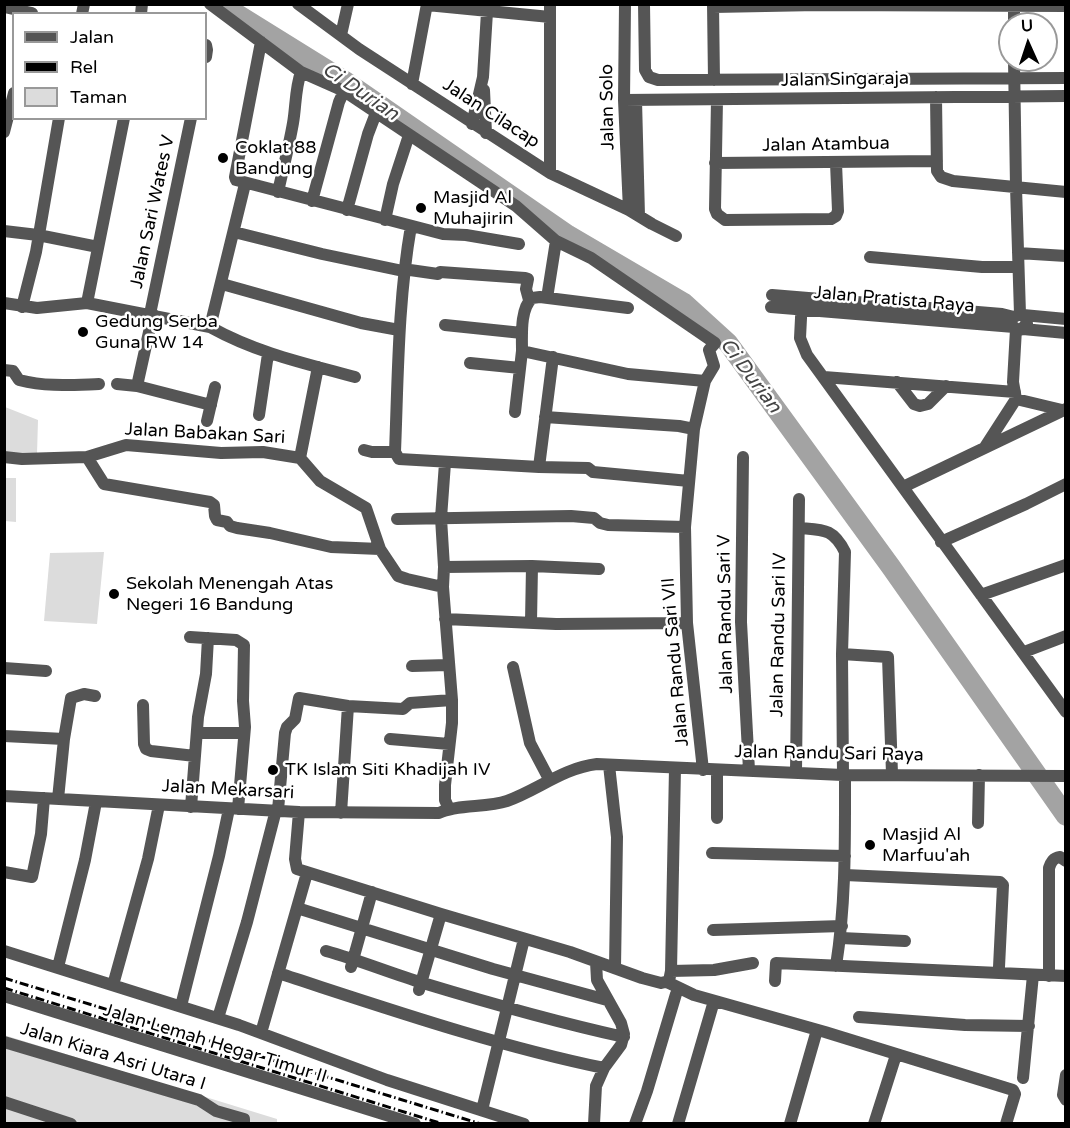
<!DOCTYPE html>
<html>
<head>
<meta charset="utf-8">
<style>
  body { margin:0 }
  #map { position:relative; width:1070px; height:1128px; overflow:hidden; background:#fff; font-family:"Varela Round",sans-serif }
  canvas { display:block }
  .frame { position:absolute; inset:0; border:6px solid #000; pointer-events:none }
  .legend { position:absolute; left:12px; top:12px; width:195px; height:108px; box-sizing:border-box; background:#fff; border:2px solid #999; margin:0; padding:8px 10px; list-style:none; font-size:18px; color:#000 }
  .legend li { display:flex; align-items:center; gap:12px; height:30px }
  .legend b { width:30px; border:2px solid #999 }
  .north { position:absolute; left:998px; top:12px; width:60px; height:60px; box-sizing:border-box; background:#fff; border:2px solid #999; border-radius:50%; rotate:357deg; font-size:16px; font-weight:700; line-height:24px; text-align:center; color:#000 }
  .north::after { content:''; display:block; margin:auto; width:21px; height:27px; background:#000; clip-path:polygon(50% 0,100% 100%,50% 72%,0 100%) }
</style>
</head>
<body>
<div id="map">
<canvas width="1070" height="1128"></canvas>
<div class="frame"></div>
<ul class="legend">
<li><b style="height:8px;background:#555"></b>Jalan</li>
<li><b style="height:8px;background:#000"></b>Rel</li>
<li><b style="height:16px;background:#dcdcdc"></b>Taman</li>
</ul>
<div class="north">U</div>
</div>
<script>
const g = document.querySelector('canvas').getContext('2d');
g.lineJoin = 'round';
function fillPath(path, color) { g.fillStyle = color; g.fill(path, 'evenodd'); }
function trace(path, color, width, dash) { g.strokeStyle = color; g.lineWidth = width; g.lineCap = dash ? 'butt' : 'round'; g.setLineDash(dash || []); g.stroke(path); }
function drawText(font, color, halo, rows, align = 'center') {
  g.font = font + ' "Varela Round",sans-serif'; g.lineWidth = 5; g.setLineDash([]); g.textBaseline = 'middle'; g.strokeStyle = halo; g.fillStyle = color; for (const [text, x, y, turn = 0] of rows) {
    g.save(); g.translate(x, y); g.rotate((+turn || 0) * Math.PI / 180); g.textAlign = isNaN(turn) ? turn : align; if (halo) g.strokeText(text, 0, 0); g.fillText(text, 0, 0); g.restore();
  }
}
const green = new Path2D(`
  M5 407 38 420 37 454H5Z
  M4 478H16V522L5 521Z
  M104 552 97 624 44 621 50 553Z
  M4 1035 277 1119V1123H5Z`);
const river = new Path2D(`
  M221 4 345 81 568 235 684 303 728 343 891 567 1066 816`);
const minor = new Path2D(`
  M210 4 301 72 344 91 516 206 556 241 591 258 715 343 709 350 714 366 705 381 694 429 685 527 687 623 703 770
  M298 4 359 49 550 173 629 210 652 224 676 236
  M550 4V173
  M625 4 624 100 629 210
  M644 4 645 70 649 77 658 80 1066 78
  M713 4 714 80
  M1014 4V24
  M427 5 550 17
  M4 7 32 13
  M713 7 818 5 1066 6
  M82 14 84 4
  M141 14 142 4
  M341 35 348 4
  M261 42 235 177 236 180 443 234 466 235 519 244
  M206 45 207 50 206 57
  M1014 60 1016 187 1020 314
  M412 84 427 4
  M484 90 486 133
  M936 97 937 171 941 177 953 181 1066 192
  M624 100 1066 96
  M636 100 639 216
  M717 100 715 209 717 214 725 220 831 219 836 216 838 211 836 163
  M472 124 483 77 487 12
  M4 132 14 93
  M715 163 937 161
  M278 192C283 169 289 146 293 123 296 106 295 89 301 72
  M312 201 339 102 344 91
  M347 210 368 134 376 113
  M385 220 393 184 409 135
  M411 226C398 301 398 376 395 452L399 459 539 467 588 468 593 472 689 481
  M4 231 38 235 98 247
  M234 232 322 254 403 271
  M1018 253 1066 256
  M870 257 982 267H1018
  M403 269 438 274 440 272 525 278 528 279 526 289 529 300
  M222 284 361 323 399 330
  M772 295 1002 314 1014 317
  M547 298 556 241
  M802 298 800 338 807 355 1066 712
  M4 303 37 308 87 303 210 327 245 184
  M87 303 124 118
  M22 307 36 252 59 118
  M771 307 1014 327
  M628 308 540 297 532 298C520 309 522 335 522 351L628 374 705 381
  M150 314 191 118
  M1023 315 1066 319
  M1014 317 1020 314 1026 318 1027 324 1020 330
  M445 325 522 333
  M210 327C257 353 303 363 355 377
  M1023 329 1066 333
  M470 363 520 368
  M4 370 13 371 19 380C47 387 70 385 99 384
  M824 377 1015 392
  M897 382 914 404 920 406 928 404 946 386
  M117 384 137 386 211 405
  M137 386 153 314
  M1016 399 1062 410
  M515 412 522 351
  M259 415 268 354
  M545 417 679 426 694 429
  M207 421 215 387
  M985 447 1016 399 1013 382 1016 329
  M364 450 372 452H395
  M4 457 22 459 87 457 126 445 221 453 263 452 300 458 320 481 366 508 380 549 398 576 407 579 443 587 452 700V723L445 785V800L449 809
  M87 457 104 484 210 502 214 505 215 516 217 520 227 522 230 526 237 528 270 533 331 547 380 549
  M743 457 741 622 749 770
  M300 458 318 367
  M539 467 553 357
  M903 487 1066 409
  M397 519 571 516 594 518 600 523 608 525 685 527
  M799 528C823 530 833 528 845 552L842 654 843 775
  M941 542 1026 504 1066 484
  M444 567 532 566 599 569
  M443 587 444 567 441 518 445 463
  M981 595 1066 565
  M445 619 556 624 687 623
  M531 622 532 566
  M190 637 236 640 244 645 243 701 245 727 238 809
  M1024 652 1066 636
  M842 654 888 657 892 774
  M412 666 448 665
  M513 667 530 743 549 779
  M4 668 46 671
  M143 705 144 744 146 749 151 751 195 756
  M197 733H244
  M4 736 64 739
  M390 739 449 744
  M609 765 617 837 615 968
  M717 770V818
  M796 772 799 499
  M4 796 299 812 439 813C457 804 486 808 507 801 538 790 563 768 597 764L843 775 1066 776
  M58 799 64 739 71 698 84 694 95 696
  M191 807 198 717 206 674 208 638
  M278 810 285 733 287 727 295 719 299 698 348 706 403 709 410 703 452 700
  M299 812 295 859 297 869 441 914 570 952 642 978 661 983 669 981 671 971 675 768
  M341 813 348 706
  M978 823 979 775
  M712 853 845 856
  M4 872 32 877 41 834 44 798
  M845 875 1000 882 1003 885 999 967
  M297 908 493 969 607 1000
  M713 930 842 926
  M841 938 905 941
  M4 951 239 1025 387 1080 524 1124
  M326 951C359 960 390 973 423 983 489 1003 556 1022 624 1037
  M836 966C846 903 845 839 845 775
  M58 967 85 860 96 802
  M351 967 372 892
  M671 971 714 970 753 963
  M278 973C386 1008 493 1045 604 1068
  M1049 976V868C1051 862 1053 858 1060 857L1066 861
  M775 981 776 963 1066 976
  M667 982 694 995 825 1032 1013 1090 1015 1094 1006 1124
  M113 985 148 859 159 805
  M419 990 441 914
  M4 996 415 1124
  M181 1006 219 856 229 809
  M859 1017 965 1025 1029 1026
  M218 1018 247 922 276 810
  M261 1033 307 873
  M4 1042 199 1100 216 1111 244 1119V1124
  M1066 1075 1063 1095 1066 1100
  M1023 1078 1033 975
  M4 1102 71 1124
  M482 1110 524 939
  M594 1124 596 1086 604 1068 621 1045 624 1034 621 1023 597 980 596 962
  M635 1124 647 1091 676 994
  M678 1124 714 1001
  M790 1124 817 1030
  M874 1124 896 1055`);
const rail = new Path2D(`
  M4 978 481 1124
  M4 988 443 1124`);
const markers = [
  [223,158,6,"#000"],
  [421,208,6,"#000"],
  [83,332,6,"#000"],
  [114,594,6,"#000"],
  [273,770,6,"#000"],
  [870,845,6,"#000"]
];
const streetNames = [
  ["Jalan Singaraja",845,80,-1],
  ["Jalan Solo",608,107,-91],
  ["Jalan Cilacap",491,114,33],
  ["Jalan Atambua",826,145,-1],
  ["Jalan Sari Wates V",153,212,-78],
  ["Jalan Pratista Raya",894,300,5],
  ["Jalan Babakan Sari",205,434,3],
  ["Jalan Randu Sari V",726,614,-91],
  ["Jalan Randu Sari IV",779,635,-89],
  ["Jalan Randu Sari VII",676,662,-95],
  ["Jalan Randu Sari Raya",829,754,1],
  ["Jalan Mekarsari",228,790,3],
  ["Jalan Lemah Hegar Timur II",215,1044,17],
  ["Jalan Kiara Asri Utara I",113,1057,17]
];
const poiNames = [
  ["Coklat 88",235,148],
  ["Bandung",235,169],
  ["Masjid Al",433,198],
  ["Muhajirin",433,219],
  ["Gedung Serba",95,322],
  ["Guna RW 14",95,343],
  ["Sekolah Menengah Atas",126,584],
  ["Negeri 16 Bandung",126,605],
  ["TK Islam Siti Khadijah IV",285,770],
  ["Masjid Al",882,835],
  ["Marfuu'ah",882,856]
];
const waterNames = [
  ["Ci Durian",360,92,34],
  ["Ci Durian",750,376,53]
];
fillPath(green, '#dcdcdc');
trace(river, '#a3a3a3', 20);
trace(minor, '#555', 12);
trace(rail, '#000', 3, [9, 3, 1.5, 3]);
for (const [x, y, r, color] of markers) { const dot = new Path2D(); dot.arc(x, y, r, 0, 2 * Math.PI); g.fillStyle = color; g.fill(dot); trace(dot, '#fff', 2); }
drawText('18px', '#000', '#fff', streetNames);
drawText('18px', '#000', '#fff', poiNames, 'left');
drawText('italic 20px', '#444', '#fff', waterNames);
</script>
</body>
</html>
